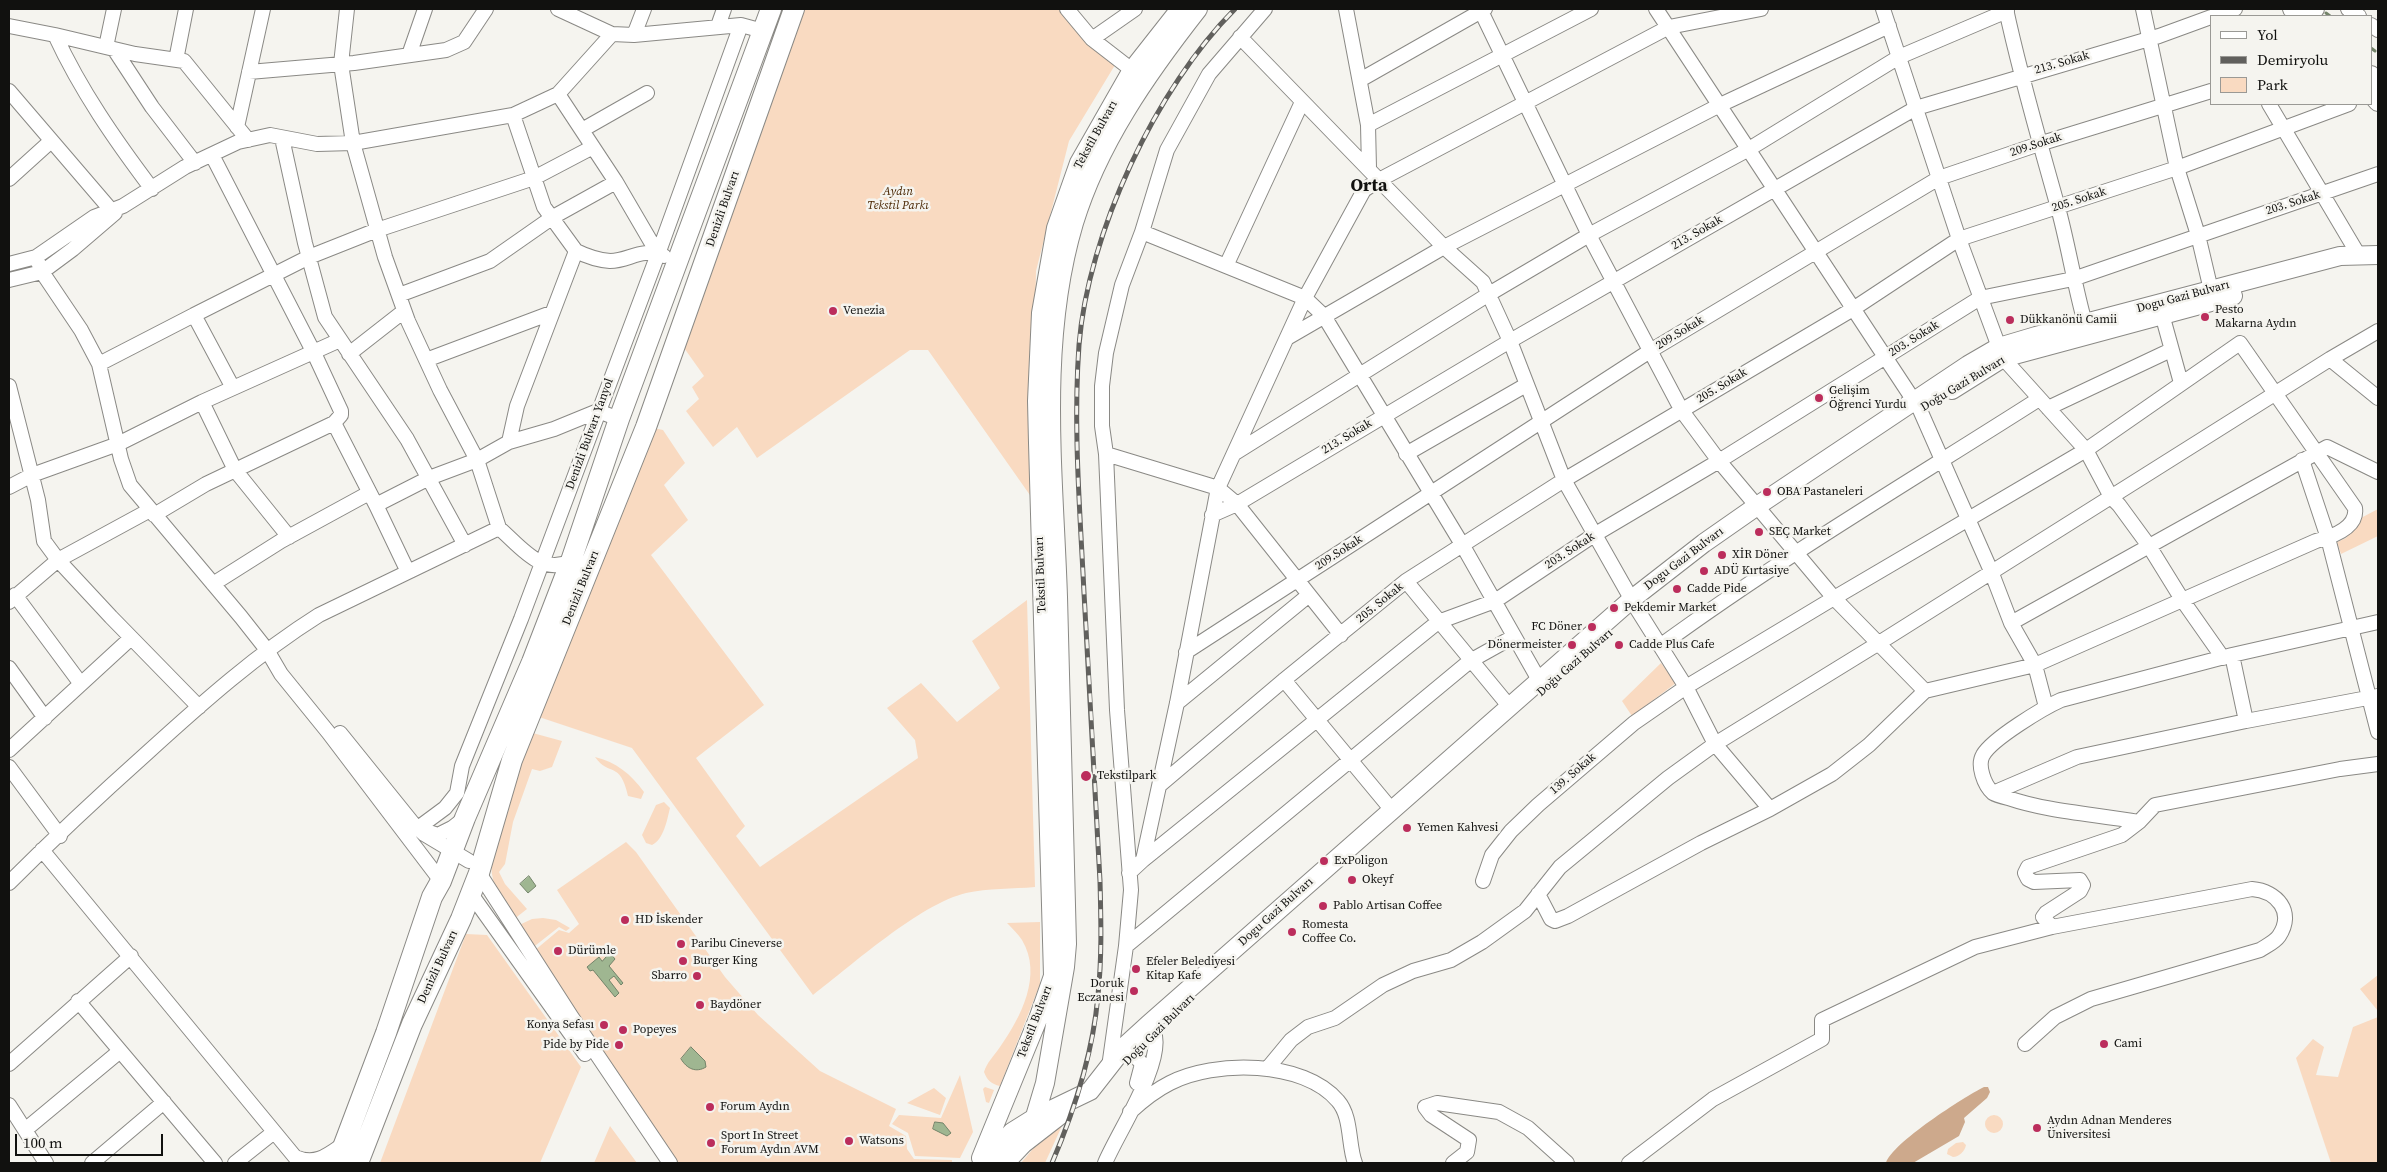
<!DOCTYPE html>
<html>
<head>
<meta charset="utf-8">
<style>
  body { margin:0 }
  #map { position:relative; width:2387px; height:1172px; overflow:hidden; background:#f5f4ef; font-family:"Source Serif 4",serif }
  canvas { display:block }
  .frame { position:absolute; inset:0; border:10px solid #11110f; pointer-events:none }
  .legend { position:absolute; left:2210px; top:15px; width:162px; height:90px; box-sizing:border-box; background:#f5f4ef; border:1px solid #9a9995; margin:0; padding:6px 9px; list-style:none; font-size:15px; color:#11110f }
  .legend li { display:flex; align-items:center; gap:10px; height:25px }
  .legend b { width:25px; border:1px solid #9a9995 }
  .scale { position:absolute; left:15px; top:1134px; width:148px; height:22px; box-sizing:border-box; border:2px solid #11110f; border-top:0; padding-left:6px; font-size:15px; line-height:18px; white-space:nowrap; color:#11110f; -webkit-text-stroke:4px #f5f4ef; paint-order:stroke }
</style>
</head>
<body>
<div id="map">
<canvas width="2387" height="1172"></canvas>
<div class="frame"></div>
<ul class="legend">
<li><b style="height:6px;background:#fff"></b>Yol</li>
<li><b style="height:6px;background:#61605d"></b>Demiryolu</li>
<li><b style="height:14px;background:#f9dac1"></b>Park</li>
</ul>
<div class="scale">100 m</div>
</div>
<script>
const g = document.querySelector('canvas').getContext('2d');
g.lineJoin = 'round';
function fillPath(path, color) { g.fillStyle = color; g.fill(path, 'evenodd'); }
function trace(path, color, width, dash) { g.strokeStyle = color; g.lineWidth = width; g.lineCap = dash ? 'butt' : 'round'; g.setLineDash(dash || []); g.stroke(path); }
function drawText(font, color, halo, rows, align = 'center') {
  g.font = font + ' "Source Serif 4",serif'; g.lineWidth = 5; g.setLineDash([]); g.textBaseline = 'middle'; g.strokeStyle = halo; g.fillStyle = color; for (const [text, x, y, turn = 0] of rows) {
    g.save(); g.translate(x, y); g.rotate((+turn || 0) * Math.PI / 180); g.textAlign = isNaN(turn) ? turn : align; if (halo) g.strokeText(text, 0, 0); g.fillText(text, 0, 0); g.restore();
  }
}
const green = new Path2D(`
  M803 9H1064L1115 65 1069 141 1036 271 1032 498 928 350H910L757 458 737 427 713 447 686 411 699 399 692 387 704 376 682 345 763 128Z
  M649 427 663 430 685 463 664 485 688 520 651 555 764 705 696 758 745 826 736 836 760 867 918 758 915 740 887 708 921 683 957 722 1000 688 972 641 1027 600 1035 887C1013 889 988 888 966 893 920 904 852 965 813 995L632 748 536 716Z
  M2378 509V536L2341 554 2337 542 2346 538 2359 519Z
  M1661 663 1676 683 1632 716 1622 701Z
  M529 732 562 741 552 767 540 771 532 769 513 822 505 864 499 872 505 884 527 909 513 920C505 906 494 890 492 874 490 858 497 823 508 812Z
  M595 757C616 762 631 774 644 792L641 799 628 796C620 760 609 777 595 757Z
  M664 802 670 808C667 820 664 839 652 845L646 843 642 835 656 805Z
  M626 842 636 852 725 977 758 1015 820 1071 896 1109 889 1126 906 1136 907 1149 914 1159 952 1160V1163H675L534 951 559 930 569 933 579 924 557 890Z
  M543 918 556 920 570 928 566 931 559 927 531 949 517 926 532 919Z
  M1040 922V984L1000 1086C991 1084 987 1080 984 1072 987 1062 994 1056 1000 1047 1021 1017 1043 975 1022 940 1018 934 1012 928 1007 923Z
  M466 934 487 935 581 1067 540 1163H380Z
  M2378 975V1011L2360 989Z
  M2378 1017V1163H2331L2296 1058 2313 1039 2324 1047 2316 1075 2338 1077 2353 1027Z
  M960 1075 973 1132 960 1158 915 1156 908 1133 892 1124 899 1115 941 1118Z
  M985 1087 994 1090 989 1103 986 1102 983 1089Z
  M934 1088 946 1098 940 1115 907 1103Z
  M1985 1124a9 9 0 1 1 18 0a9 9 0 1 1-18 0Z
  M1066 1117 1045 1163H1021L1042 1138Z
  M610 1126 637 1163H594Z
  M1963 1142 1966 1145C1965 1151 1959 1157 1953 1157L1947 1154 1948 1149 1956 1143Z`);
const forest = new Path2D(`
  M1984 1087H1988L1990 1092 1987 1098 1964 1118 1965 1122 1959 1136 1913 1163H1886C1892 1143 1964 1097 1984 1087Z`);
const water = new Path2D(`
  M529 876 536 886 528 893 520 884Z
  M610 953 615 959 609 966 623 983 621 985 614 976 609 980 619 993 615 997 593 970 590 971 587 967 599 957 602 961Z
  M691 1047 705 1061 706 1067C696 1073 687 1069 681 1059Z
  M935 1122 943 1123 951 1133 947 1136 933 1129Z`);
const stream = new Path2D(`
  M2326 13 2330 16
  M2371 48 2375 51`);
const minor = new Path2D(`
  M347 9 341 64 353 143 513 115 558 94
  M558 9 612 34 634 35 741 25 763 31
  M1067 9 1092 39 1132 70
  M1346 9 1368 125 1369 168
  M1480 9 1589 235 1682 411 1719 461 1834 598 1925 691
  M1656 9 1920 410 1991 571 2011 623 2035 665 2046 707
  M1883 9 1959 239 2003 358 2086 450 2111 497 2119 505 2149 546 2183 601 2223 658
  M2006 9C2020 75 2039 139 2057 204 2068 243 2074 284 2085 323
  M2143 9 2177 168 2198 235 2211 290
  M2348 9 2359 16
  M2214 16 2235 9
  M2371 25 2378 30
  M9 26 55 35C81 91 115 140 152 189
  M718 26 724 9
  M612 34 558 94 616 182 658 254
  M55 35 135 54 184 61 248 140
  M634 35 644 9
  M1240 37 1444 247 1483 282 1510 341 1564 480 1637 609 1686 687 1715 744 1770 809
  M1092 39 1135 9
  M106 47 114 9
  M114 49 152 107 195 163
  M409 55 425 9
  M176 60 186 9
  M249 72 354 63 446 50 464 42 486 9
  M1360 80 1485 9
  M9 91 111 210
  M2269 104 2358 254
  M1368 125 1591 9
  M237 127 263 9
  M582 130 647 93
  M282 138 305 243 325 317 407 439 465 545
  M212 155 314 353 341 411V415L334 423 376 505
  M9 179 51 141
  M1142 232 1305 298 1324 316 1463 546 1539 680
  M576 251C586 256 598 260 610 261 630 261 640 247 664 256
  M36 257 42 272 81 330 99 364 121 459 130 485 241 617 267 650 281 674 328 732 441 881
  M9 264 36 257 94 217 123 206 185 167 238 142 270 135 317 144 353 143 385 257 408 321 440 390 477 460 499 528
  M1226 266 1302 102
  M9 280 42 272 73 249 115 213
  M399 295 490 261 553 217 616 182
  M2160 307 2181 383
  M194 315 309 257 377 230 534 178 593 147
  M1287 338 1444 247 1720 105 1889 26
  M349 354 404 311
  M2330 359 2378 398
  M426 360 551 313
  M99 364 194 315 233 388
  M9 386 38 500 44 541 58 560 111 617 199 707
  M202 402 340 340
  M2048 408 2171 350
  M509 442 517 406 576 251 544 207 513 115
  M1235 453 1489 294 1589 235 1749 149 1899 57 2007 11
  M1106 454 1218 488 1237 504 1341 635
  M1406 454 1526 385
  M2302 460 2328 538 2378 732
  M9 487 32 475 118 444 202 402 235 470 289 537
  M154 515 206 484 334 423
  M1212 515 1237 504 1510 341 1916 108 2159 36 2211 17
  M408 572 376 505 429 478 477 460 509 442 554 429 598 411 619 419
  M1406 581 1509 706
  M213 584 281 541 369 493
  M15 595 81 684
  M9 602 58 560 150 510
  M2378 622 2232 655 2061 700C2043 708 1992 739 1983 755 1977 765 1984 785 1993 793 1996 795 2004 797 2008 798 2049 812 2095 814 2139 822L2155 805 2340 769 2378 764
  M2011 623 2327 447 2378 472
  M1660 646C1782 557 1912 480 2039 399
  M1186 652 1650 351 1939 178 2039 144 2211 91
  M2232 655 2246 721
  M9 668 45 718
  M1284 680 1391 809
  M1177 703 1309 595
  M340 733 415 826 424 834 469 861
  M9 750 131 638
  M9 767 60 836
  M1160 785 1284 680 1406 581 1564 480 1853 309 1959 239 2177 168 2349 104
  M1993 793 2077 757 2246 721 2378 696
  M465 818 452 828 438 835 418 828 445 808 457 793 462 766 521 619 658 254 741 25
  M42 850 295 1157C316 1166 328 1155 345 1143
  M1143 860 1438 622 1495 601 1594 535 1719 461 1980 298 2073 279 2378 174
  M479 873 571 1016 670 1163
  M1129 873 1143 860 1177 703 1218 488 1305 298 1364 190 1379 180 1669 27 1761 9
  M1483 881 1492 855 1511 831 1538 805 1634 723 1686 687 1834 598 2086 450 2240 343 2355 508C2358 528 2331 537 2316 541L2035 665 1925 691 1869 745 1832 774 1770 809 1701 843 1568 916 1555 921 1551 919 1538 894
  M9 883C53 839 100 795 147 753 202 703 257 654 319 615L499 528C521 547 541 576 571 561
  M471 894 585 1054
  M2052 927 2043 917 2046 913 2080 891 2083 885 2080 880 2034 882 2028 879 2025 873 2028 867 2122 835 2139 822
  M1126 946 1470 661 1513 637
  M78 1001 215 1163
  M1126 1045 1142 1064 1137 1083
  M9 1064 131 956
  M1109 1067 1126 946 1131 890 1117 710 1106 454 1102 426V386L1106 353 1122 285 1142 232 1167 150 1209 74 1265 9
  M1267 1069 1291 1040 1308 1027 1335 1018 1383 985 1413 971 1451 960 1482 942 1525 911 1560 867 1668 778 1715 744 1879 643 2330 359 2378 331
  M9 1105 46 1163
  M1130 1112C1142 1101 1154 1091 1170 1083 1214 1060 1304 1060 1338 1101 1352 1117 1348 1145 1355 1163
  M25 1130 120 1051
  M92 1163 164 1102
  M235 1163 274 1132
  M1105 1163C1118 1132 1165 1062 1154 1032
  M1453 1163 1467 1152 1469 1140 1431 1115 1425 1107 1437 1103 1499 1112 1528 1128 1567 1163
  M1629 1163 1713 1099 1822 1039V1020L1975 947 2052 927 2252 889C2277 891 2295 912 2279 936 2275 942 2266 946 2260 950L2091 999 2055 1017 2025 1044`);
const major = new Path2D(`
  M2292 9 2302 16
  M2308 16 2315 9
  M2371 75 2378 83
  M2371 94 2378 102
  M1952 390 2003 358 2233 296
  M1033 1123 1045 1083 1065 967 1067 944C1063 828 1062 713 1058 597 1054 474 1038 344 1074 223 1098 144 1147 74 1198 9
  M981 1158 1038 1019 1053 976 1038 443 1037 401 1041 313 1056 228 1079 163 1132 70 1180 9
  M983 1163 1012 1132 1036 1117 1090 1091 1126 1045 1149 1024 1632 599 1704 543 1757 506 1968 365 1999 347 2036 336 2340 256 2378 255
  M1005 1163 1023 1144 1063 1113`);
const highway = new Path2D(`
  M337 1163 386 1033 432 897 441 881 465 818 532 662 571 561 619 419 771 9
  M358 1163 412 1024 461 919 479 873 512 760 646 427 794 9`);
const rail = new Path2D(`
  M1052 1163C1075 1109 1093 1054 1098 995 1102 957 1101 920 1100 881 1095 785 1090 689 1084 593 1080 510 1073 428 1079 345 1088 233 1156 88 1235 9`);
const markers = [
  [833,311,5,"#bb2d5c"],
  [2205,317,5,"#bb2d5c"],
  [2010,320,5,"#bb2d5c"],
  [1819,398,5,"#bb2d5c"],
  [1767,492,5,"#bb2d5c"],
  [1759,532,5,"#bb2d5c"],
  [1722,555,5,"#bb2d5c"],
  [1704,571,5,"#bb2d5c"],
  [1677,589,5,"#bb2d5c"],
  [1614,608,5,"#bb2d5c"],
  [1592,627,5,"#bb2d5c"],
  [1572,645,5,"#bb2d5c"],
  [1619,645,5,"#bb2d5c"],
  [1086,776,6,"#bb2d5c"],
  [1407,828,5,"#bb2d5c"],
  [1324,861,5,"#bb2d5c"],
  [1352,880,5,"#bb2d5c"],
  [1323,906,5,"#bb2d5c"],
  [625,920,5,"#bb2d5c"],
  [1292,932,5,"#bb2d5c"],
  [681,944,5,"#bb2d5c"],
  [558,951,5,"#bb2d5c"],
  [683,961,5,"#bb2d5c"],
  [1136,969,5,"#bb2d5c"],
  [697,976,5,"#bb2d5c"],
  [1134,991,5,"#bb2d5c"],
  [700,1005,5,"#bb2d5c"],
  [604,1025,5,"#bb2d5c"],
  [623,1030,5,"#bb2d5c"],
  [2104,1044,5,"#bb2d5c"],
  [619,1045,5,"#bb2d5c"],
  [710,1107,5,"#bb2d5c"],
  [2037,1128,5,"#bb2d5c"],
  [849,1141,5,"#bb2d5c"],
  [711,1143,5,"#bb2d5c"]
];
const streetNames = [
  ["213. Sokak",2062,63,-16],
  ["Tekstil Bulvarı",1096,135,-61],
  ["209.Sokak",2036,145,-18],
  ["205. Sokak",2079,200,-18],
  ["203. Sokak",2293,203,-18],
  ["Denizli Bulvarı",723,209,-71],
  ["213. Sokak",1697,233,-30],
  ["Dogu Gazi Bulvarı",2183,297,-15],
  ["209.Sokak",1680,333,-31],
  ["203. Sokak",1914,339,-32],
  ["Doğu Gazi Bulvarı",1963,384,-31],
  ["205. Sokak",1722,386,-31],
  ["Denizli Bulvarı Yanyol",590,434,-70],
  ["213. Sokak",1347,437,-31],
  ["203. Sokak",1570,551,-33],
  ["209.Sokak",1339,553,-33],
  ["Dogu Gazi Bulvarı",1684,559,-37],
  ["Tekstil Bulvarı",1041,575,-92],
  ["Denizli Bulvarı",581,588,-68],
  ["205. Sokak",1380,603,-39],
  ["Doğu Gazi Bulvarı",1575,663,-41],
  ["139. Sokak",1573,774,-41],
  ["Dogu Gazi Bulvarı",1276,912,-42],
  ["Denizli Bulvarı",438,967,-65],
  ["Tekstil Bulvarı",1035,1022,-69],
  ["Doğu Gazi Bulvarı",1159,1030,-45]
];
const parkNames = [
  ["Aydın",898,192],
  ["Tekstil Parkı",898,206]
];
const poiNames = [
  ["Pesto",2215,310],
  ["Makarna Aydın",2215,324],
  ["Venezia",843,311],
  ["Dükkanönü Camii",2020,320],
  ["Gelişim",1829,391],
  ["Öğrenci Yurdu",1829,405],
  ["OBA Pastaneleri",1777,492],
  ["SEÇ Market",1769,532],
  ["XİR Döner",1732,555],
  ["ADÜ Kırtasiye",1714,571],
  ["Cadde Pide",1687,589],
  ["Pekdemir Market",1624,608],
  ["FC Döner",1582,627,"right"],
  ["Dönermeister",1562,645,"right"],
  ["Cadde Plus Cafe",1629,645],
  ["Tekstilpark",1097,776],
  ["Yemen Kahvesi",1417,828],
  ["ExPoligon",1334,861],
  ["Okeyf",1362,880],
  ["Pablo Artisan Coffee",1333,906],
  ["HD İskender",635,920],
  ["Romesta",1302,925],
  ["Coffee Co.",1302,939],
  ["Paribu Cineverse",691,944],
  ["Dürümle",568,951],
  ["Burger King",693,961],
  ["Efeler Belediyesi",1146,962],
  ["Kitap Kafe",1146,976],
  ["Sbarro",687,976,"right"],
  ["Doruk",1124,984,"right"],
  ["Eczanesi",1124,998,"right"],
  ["Baydöner",710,1005],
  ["Konya Sefası",594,1025,"right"],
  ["Popeyes",633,1030],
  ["Cami",2114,1044],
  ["Pide by Pide",609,1045,"right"],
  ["Forum Aydın",720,1107],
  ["Aydın Adnan Menderes",2047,1121],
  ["Üniversitesi",2047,1135],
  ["Sport In Street",721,1136],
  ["Forum Aydın AVM",721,1150],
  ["Watsons",859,1141]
];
const districtNames = [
  ["Orta",1369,186]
];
fillPath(green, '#f9dac1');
fillPath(forest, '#cda98c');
fillPath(water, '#9fb691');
trace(water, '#74846a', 1);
trace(stream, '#74846a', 3);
trace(minor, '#8a8985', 16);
trace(major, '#8a8985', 20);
trace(highway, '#8a8985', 22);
trace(minor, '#fff', 14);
trace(major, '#fff', 18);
trace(highway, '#fff', 20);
trace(rail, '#61605d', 5);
trace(rail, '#f5f4ef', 3, [9]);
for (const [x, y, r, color] of markers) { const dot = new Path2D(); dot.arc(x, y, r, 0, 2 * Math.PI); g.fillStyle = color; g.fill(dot); trace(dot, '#f5f4ef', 2); }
drawText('12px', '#11110f', '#f5f4ef', streetNames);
drawText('italic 12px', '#4a2703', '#f5f4ef', parkNames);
drawText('12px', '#11110f', '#f5f4ef', poiNames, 'left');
drawText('bold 18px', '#11110f', '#f5f4ef', districtNames);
</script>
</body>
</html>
